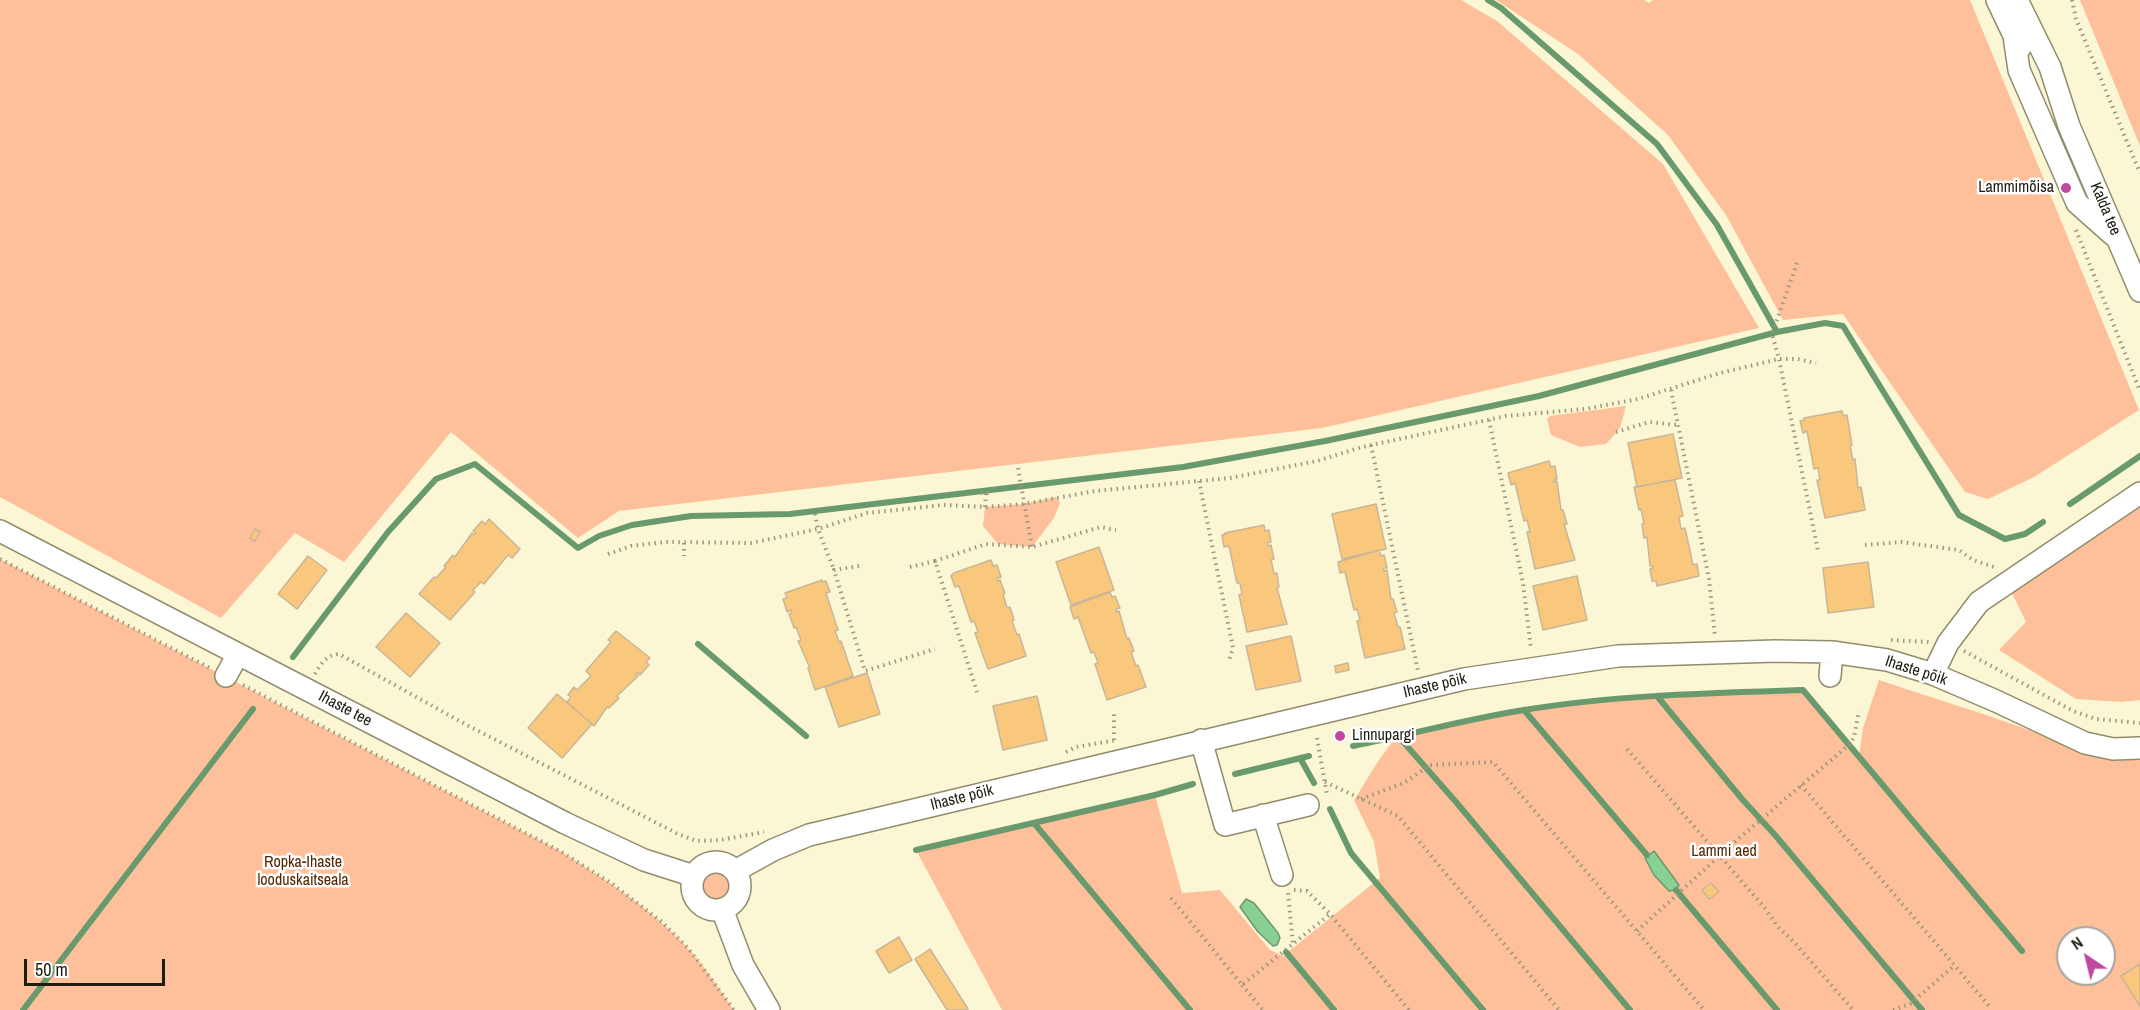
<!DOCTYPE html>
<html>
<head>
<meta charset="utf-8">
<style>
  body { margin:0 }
  #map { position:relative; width:2140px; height:1010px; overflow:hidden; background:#fbf6d3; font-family:"Archivo Narrow",sans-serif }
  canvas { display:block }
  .north { position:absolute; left:2056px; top:926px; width:60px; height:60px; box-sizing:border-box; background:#fff; border:2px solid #a5a49f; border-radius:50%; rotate:325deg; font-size:16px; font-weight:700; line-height:24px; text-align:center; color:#1e1c0f }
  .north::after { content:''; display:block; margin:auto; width:21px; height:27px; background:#c0489d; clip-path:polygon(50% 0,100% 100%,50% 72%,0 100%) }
  .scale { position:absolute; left:24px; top:959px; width:141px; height:27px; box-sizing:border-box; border:3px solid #1e1c0f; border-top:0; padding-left:8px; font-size:18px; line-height:21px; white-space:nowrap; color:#1e1c0f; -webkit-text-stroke:4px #fff; paint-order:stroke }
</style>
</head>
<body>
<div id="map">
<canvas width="2140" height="1010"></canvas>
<div class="north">N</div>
<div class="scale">50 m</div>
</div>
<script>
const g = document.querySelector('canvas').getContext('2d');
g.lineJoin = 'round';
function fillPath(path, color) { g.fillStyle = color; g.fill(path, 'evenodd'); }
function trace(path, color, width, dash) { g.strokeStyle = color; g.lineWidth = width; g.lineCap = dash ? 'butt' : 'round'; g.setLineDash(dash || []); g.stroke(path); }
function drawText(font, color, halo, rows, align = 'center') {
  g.font = font + ' "Archivo Narrow",sans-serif'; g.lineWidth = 5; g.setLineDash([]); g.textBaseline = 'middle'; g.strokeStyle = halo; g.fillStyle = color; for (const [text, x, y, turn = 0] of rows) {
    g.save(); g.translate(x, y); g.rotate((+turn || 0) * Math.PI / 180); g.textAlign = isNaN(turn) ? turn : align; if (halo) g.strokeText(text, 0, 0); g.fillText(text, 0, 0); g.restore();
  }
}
const green = new Path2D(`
  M0 0H1461L1497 21 1663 164 1759 328 1322 428 619 511 578 538 451 432 344 562 295 533 221 618 0 497Z
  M1496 0H1644L1649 3 1653 0H1970L2139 410 2034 477 1988 499 1965 492 1843 314 1783 320 1726 215 1668 135 1578 54Z
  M2080 0H2140V146Z
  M1626 406 1620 428 1606 444 1580 447 1551 435 1547 419 1550 416Z
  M1056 497 1060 503 1054 518 1032 547 998 544 983 526 985 507 1024 504Z
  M2140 507V700L2121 702 2076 699 1999 650 2026 622 2012 593Z
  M0 559 560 851C605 879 650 908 686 946 704 965 719 989 734 1010H0Z
  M1879 680C1929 697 1980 712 2029 730 2065 743 2101 763 2140 759V964L2121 976 2140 1006V1010H1002L916 850 1155 795 1182 893 1220 890 1270 950 1283 956 1380 878 1374 842 1354 800C1364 786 1385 745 1399 737 1410 731 1439 727 1452 724 1567 696 1685 695 1803 690L1859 756 1863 728ZM2068 938H2104V974H2068Z
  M699 885a18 18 0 1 1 36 0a18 18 0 1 1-36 0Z`);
const water = new Path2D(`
  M1654 851 1679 885 1676 890 1669 891 1654 875 1645 858Z
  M1246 899 1254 903 1278 933 1280 938 1277 945 1273 946 1258 932 1240 907Z`);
const stream = new Path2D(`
  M1488 0 1501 8 1657 144 1717 225 1777 332 1825 323 1843 326 1959 515 2005 539 2025 534 2043 522
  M2070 504 2140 456
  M698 644 806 736
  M293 657 388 532 436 479 475 464 578 548 599 536 632 525 691 516 790 514 1183 467 1325 441 1539 396 1777 332
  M1657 696 1742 799 1775 835 1922 1010
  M1524 710 1647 855
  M1399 737 1456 802 1630 1010
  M1353 746C1410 735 1466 719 1524 710 1616 695 1710 693 1803 690L2022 951
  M1300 758 1314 783
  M1235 774 1309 756
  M1330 809 1351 853 1483 1010
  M1034 823 1190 1010
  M916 850 1155 795 1193 784
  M1676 890 1777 1010
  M1286 952 1334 1010
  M23 1010 253 709`);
const building = new Path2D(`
  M1842 411 1843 416 1847 415 1852 445 1850 446 1853 460 1855 459 1858 488 1861 487 1865 510 1825 518 1817 480H1820L1818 468 1814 469 1807 431 1803 433 1800 421 1804 420V418Z
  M1673 434 1682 478 1637 487 1628 443Z
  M1549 461 1551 467 1555 466 1557 479 1554 480V482L1557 481 1561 510H1563L1567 524H1564L1575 560 1535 569 1527 532H1530L1527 520 1524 521 1515 483 1511 485 1508 473Z
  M1675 480 1683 516 1679 517 1681 529 1685 528 1693 565 1697 564 1699 576 1657 586 1656 581H1652L1650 569 1653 568V566H1650L1647 537 1644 538 1642 524 1644 523 1641 509 1639 510 1634 487Z
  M1376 504 1386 549 1342 559 1332 514Z
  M489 519 520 549 512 558 508 555 484 584 481 582 473 590 475 592 450 620 419 594 434 577 436 578 446 567 444 566 453 555 455 557 472 533 474 535 476 533 473 531 482 521 485 524Z
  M1264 525 1265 531 1269 530 1271 542 1267 543 1268 546 1271 545 1274 559 1271 560 1274 574 1277 573 1279 587 1277 588 1287 624 1247 632 1239 595 1242 594 1240 583H1237L1229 546 1224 547 1222 535 1226 534 1225 533Z
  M255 529 260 532 255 541 250 538Z
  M1099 547 1114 590 1071 605 1056 562Z
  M1379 550 1381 556 1384 555 1387 568H1383L1384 571 1387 570 1391 599H1393L1397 612 1394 613 1398 627H1400L1405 649 1365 658 1357 621 1360 620 1357 609 1354 610 1345 572 1340 573 1338 562Z
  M308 556 327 570 297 609 278 594Z
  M991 560 993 566 997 565 1001 577 997 578 998 581 1000 580 1005 593 1003 594 1007 608 1010 607 1014 620 1012 621 1017 635 1019 634 1026 656 988 669 975 633 978 632 974 621 971 622 959 586 955 587 951 576 954 573Z
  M1868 562 1874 607 1828 613 1823 568Z
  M1577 576 1587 620 1543 630 1533 586Z
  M822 580V582L826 581 830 592 826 593 838 630 835 631 839 642 841 641 853 676 815 690 808 668H810L798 641 801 640 796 627 794 628 789 614 792 613 791 610 787 612 783 599 787 598 785 593Z
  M1110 592 1112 597 1115 596 1120 608 1116 609 1117 612 1119 611 1127 639 1129 638 1134 651 1131 652 1136 666 1138 665 1146 687 1107 700 1095 664 1098 663 1094 652 1091 653 1078 617 1074 619 1070 607Z
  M406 613 440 643 410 677 376 647Z
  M616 631 650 658 646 662 649 665 640 675 637 672 636 674 638 676 617 696 619 698 609 708 607 707 594 726 567 702 571 697 568 695 574 687 577 690 591 676 586 671 611 642 608 640Z
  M1291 636 1301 681 1256 690 1246 646Z
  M1348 663 1349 670 1336 673 1335 666Z
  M867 673 880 714 839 727 825 687Z
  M557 694 592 724 562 758 528 728Z
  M1037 696 1047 740 1003 750 993 706Z
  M1711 883 1719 892 1709 899 1702 890Z
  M899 937 912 960 889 973 876 951Z
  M930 949 968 1009 966 1010H947L915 959Z
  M2140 964V1006L2121 976Z`);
const path = new Path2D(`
  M2072 0 2076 19 2140 173
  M2076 230 2140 391
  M1797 263 1772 334 1779 359 1818 551
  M1671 390 1709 579 1715 636
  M1489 420 1523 583 1531 649
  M1616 432 1649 422 1678 425
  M1371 445 1418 671
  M1018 468 1032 547
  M1199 481 1233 648 1229 660
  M981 493H991
  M985 507 986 493
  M815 514 818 529 834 570
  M684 543V556
  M1865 545 1901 542 1959 550 1973 560 1994 567
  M608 554 631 546 664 542 751 543 818 529 867 513 943 505 985 507 1024 504 1095 491 1230 478 1317 461 1362 447 1506 416 1585 409 1638 399 1720 373 1779 359H1797L1816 363
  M0 559 210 668
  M935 561 986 544 1032 547 1101 527 1116 530
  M859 566 834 570 865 671 935 649
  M910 567 935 561 978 695
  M1891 640 1929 642
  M1964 651 2073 711 2096 719 2140 723
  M315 674C321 664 326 655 339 654L465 724 676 833 696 841 720 840 764 832
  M243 685 560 851 611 883 662 922 688 948 734 1010
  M1317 738 1327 795 1325 796
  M1114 740V710
  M1627 749 1764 907 1779 928 1794 942 1853 1010
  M1066 752 1076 747 1117 740
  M1325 782 1398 816 1559 1010
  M1801 785 1990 1007
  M1361 799 1404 783 1430 765 1493 762 1704 1010
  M1294 890 1307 891 1330 914 1409 1010
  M1288 893 1293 944
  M1171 898 1242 985 1330 914
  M1637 931 1737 840 1850 744 1854 737 1859 711
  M1242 985 1263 1010
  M1893 1010 1910 1004 1955 965`);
const minor = new Path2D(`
  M1997 0 2020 48
  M2017 0 2050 67 2069 126 2140 291
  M2014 36 2019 70 2077 203 2113 235
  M0 531 565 823 644 860 694 876
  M1933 674 1948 643 1979 602 2140 493
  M226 676 238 654
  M1830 676 1832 652
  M1201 740 1225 825 1308 805
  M1263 815 1282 875
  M692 886a24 24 0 1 1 48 0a24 24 0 1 1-48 0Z
  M735 871 773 850 809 835 1464 679 1618 656 1775 651 1832 652 1887 660 1933 674 1996 701 2085 743 2113 749 2140 748
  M722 909 743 965 769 1010`);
const markers = [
  [2066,188,6,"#c0489d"],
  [1340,736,6,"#c0489d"]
];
const poiNames = [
  ["Lammimõisa",2054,188],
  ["Linnupargi",1352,736,"left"]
];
const streetNames = [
  ["Kalda tee",2105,209,67],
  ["Ihaste põik",1916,671,18],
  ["Ihaste põik",1435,686,-13],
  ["Ihaste tee",345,709,28],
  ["Ihaste põik",962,798,-14]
];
const parkNames = [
  ["Lammi aed",1724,852],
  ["Ropka-Ihaste",303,863],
  ["looduskaitseala",303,881]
];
fillPath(green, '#fdc09a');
fillPath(water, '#89d095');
trace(water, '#699a6d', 1.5);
trace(stream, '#699a6d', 6);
fillPath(building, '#fac87d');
trace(building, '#c9b597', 1.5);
trace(minor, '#918c6c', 24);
trace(path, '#9b977e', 4, [1.5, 4.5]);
trace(minor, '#fff', 21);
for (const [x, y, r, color] of markers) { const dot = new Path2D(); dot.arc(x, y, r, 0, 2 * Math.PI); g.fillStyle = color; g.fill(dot); trace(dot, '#fff', 2); }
drawText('16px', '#1e1c0f', '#fff', poiNames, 'right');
drawText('16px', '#1e1c0f', '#fff', streetNames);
drawText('16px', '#562701', '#fff', parkNames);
</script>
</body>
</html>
